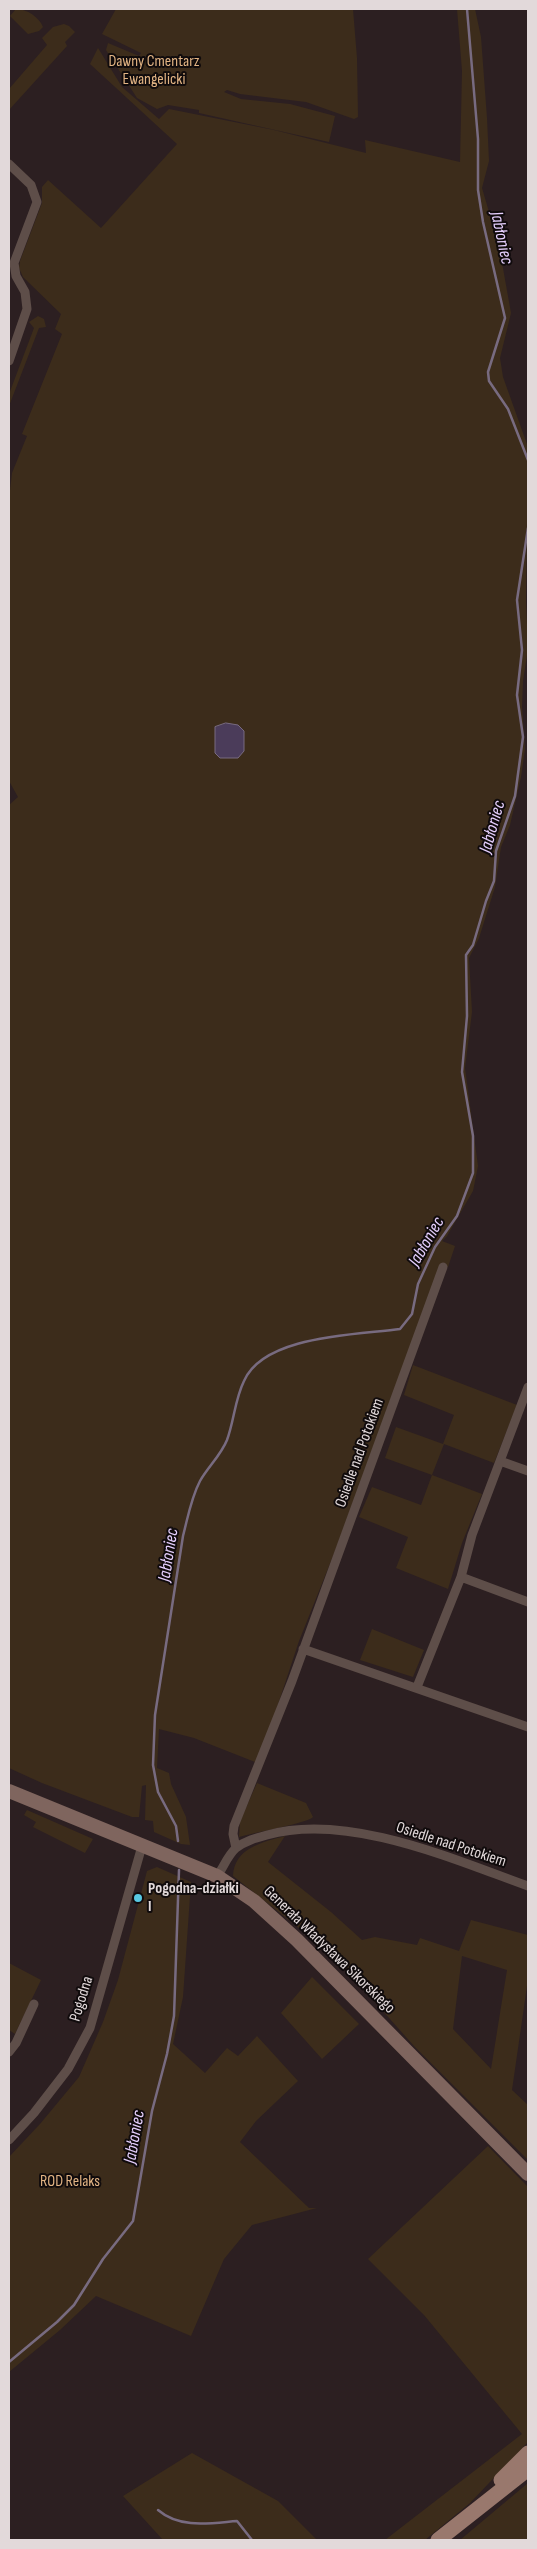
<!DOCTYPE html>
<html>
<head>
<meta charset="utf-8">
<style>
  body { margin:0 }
  #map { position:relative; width:537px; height:2549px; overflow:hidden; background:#2c1f21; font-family:"Sofia Sans Condensed",sans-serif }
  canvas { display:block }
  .frame { position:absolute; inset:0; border:10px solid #e2d9da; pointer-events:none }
</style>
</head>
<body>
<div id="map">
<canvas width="537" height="2549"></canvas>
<div class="frame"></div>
</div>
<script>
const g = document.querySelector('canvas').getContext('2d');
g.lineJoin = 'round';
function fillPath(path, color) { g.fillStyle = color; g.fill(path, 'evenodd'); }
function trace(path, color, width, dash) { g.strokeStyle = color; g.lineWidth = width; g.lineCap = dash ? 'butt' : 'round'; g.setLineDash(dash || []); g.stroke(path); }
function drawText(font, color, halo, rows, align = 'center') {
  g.font = font + ' "Sofia Sans Condensed",sans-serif'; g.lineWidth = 4; g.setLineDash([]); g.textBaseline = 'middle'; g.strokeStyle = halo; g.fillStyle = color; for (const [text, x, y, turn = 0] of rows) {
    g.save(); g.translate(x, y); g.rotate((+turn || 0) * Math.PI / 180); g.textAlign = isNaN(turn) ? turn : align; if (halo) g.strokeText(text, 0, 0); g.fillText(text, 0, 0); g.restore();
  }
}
const green = new Path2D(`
  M16 9C27 9 39 17 43 27L39 31 28 34 10 16Z
  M116 9H353L357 58 358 117 354 119 306 102 240 94 227 90 224 92 241 99 290 104 335 116 329 142 199 113V110L168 105 157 109 137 98 106 50 108 43 139 56 141 53 102 34Z
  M457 9H475L481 37 487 118 489 161 482 188 499 246 511 313 500 358 503 377 528 447 526 600 528 649 523 681 522 707 525 749 521 777 510 825 501 847 495 887 479 938 469 958 472 1012 465 1068 478 1166 473 1191 447 1236 442 1241 455 1246 448 1267 440 1265 337 1546 299 1641 254 1777 255 1762 194 1738 159 1729 157 1768 169 1773 171 1784 186 1817 190 1845 181 1844 154 1832 153 1821 145 1820 146 1785 142 1786 139 1817H132L42 1783 9 1768V805L18 797 9 781 10 490 12 473 27 436 22 434 62 334 55 329 61 314 23 277 19 268 20 261 42 203V187L48 180 101 228 177 144 90 64 98 48 122 87 159 119 169 109 274 130 366 153 365 140 460 162 462 71Z
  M64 24 69 26 75 32 65 42 67 46 9 110V89L47 45 42 38 53 27Z
  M38 316 44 319 46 327 39 328 9 406V394L34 328 29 322Z
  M413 1365 517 1405 494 1463 444 1444 432 1475 482 1494 462 1543 448 1589 396 1568 408 1537 359 1517 372 1487 421 1505 432 1475 385 1458 396 1427 443 1444 454 1415 404 1395Z
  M372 1629 424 1650 413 1677 360 1660Z
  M257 1783 306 1803 313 1817C308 1823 252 1833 239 1837L240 1821Z
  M27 1810 93 1839 85 1853 33 1827 36 1822 24 1815Z
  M285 1836 268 1862 331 1912 362 1940 375 1937 417 1945 420 1938 459 1951 471 1920 528 1935V1979L512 2090 528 2105V2160L414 2046 332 1954 233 1876C234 1848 263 1842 285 1836ZM462 1956 507 1970 491 2069 453 2029Z
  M157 1867 191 1882 183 1997 173 2044 205 2073 227 2048 238 2056 257 2036 298 2081 256 2121 240 2142 309 2208H317L252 2225 224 2259 191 2336 96 2296 60 2330 9 2372V2157L40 2124 79 2077 103 2022 118 1980 147 1871Z
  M9 1963 41 1980 15 2034 9 2030Z
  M312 1977 359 2024 322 2059 281 2013Z
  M488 2146 528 2187V2442L470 2503 425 2540H385L522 2434 424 2315 368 2259Z
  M192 2453 278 2501 317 2540H163L123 2496Z
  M528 2483V2540H460Z`);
const water = new Path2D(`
  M226 723 238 725 244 731V751L238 758H220L215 753V727Z`);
const stream = new Path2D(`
  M467 9 478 139V190L483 222 505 318 488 372 489 381 508 409 528 460
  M178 1841 176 1826 158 1792 153 1765 155 1715 183 1536C188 1517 191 1498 200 1481 208 1467 221 1455 227 1440 234 1421 235 1399 244 1381 264 1335 357 1335 400 1329L412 1314 418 1284 435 1247 457 1216 473 1173V1136L462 1072 467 1016 466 955 473 945 486 901 494 881 496 851 515 796 523 737 517 695 522 650 517 600 528 528
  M9 2362 57 2322 74 2305 103 2259 133 2221 152 2111 167 2054 174 2016 179 1870
  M158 2510C180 2529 211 2523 237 2521L252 2540`);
const street = new Path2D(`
  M9 164 31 185 37 202 14 263 16 276 25 292 27 309 9 361
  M500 1461 528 1387
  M461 1577 528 1602
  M303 1649 528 1727
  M417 1687 461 1577 472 1535 500 1461 528 1471
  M236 1848 233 1834 234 1826 292 1681 443 1267
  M217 1876C224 1867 227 1856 236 1848 245 1841 256 1838 267 1835 347 1812 453 1859 528 1886
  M9 2052 16 2043 34 2004
  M9 2140 34 2113 68 2069 90 2028 142 1846`);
const secondary = new Path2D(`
  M9 1791 217 1876 254 1901 297 1940 528 2174`);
const primary = new Path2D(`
  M501 2480 528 2453
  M438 2540 528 2469`);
const markers = [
  [138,1898,5,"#58c9e3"]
];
const parkNames = [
  ["Dawny Cmentarz",154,62],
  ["Ewangelicki",154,80],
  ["ROD Relaks",70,2182]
];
const streetNames = [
  ["Osiedle nad Potokiem",360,1453,-70],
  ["Osiedle nad Potokiem",451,1845,18],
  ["Generała Władysława Sikorskiego",329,1950,44],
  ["Pogodna",82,1999,-73]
];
const poiNames = [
  ["Pogodna-działki",148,1889],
  ["I",148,1907]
];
const waterNames = [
  ["Jabłoniec",501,238,78],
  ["Jabłoniec",493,827,-74],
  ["Jabłoniec",427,1242,-60],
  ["Jabłoniec",169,1555,-81],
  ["Jabłoniec",135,2137,-80]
];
fillPath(green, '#3c2c1b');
fillPath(water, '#4b3c5a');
trace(water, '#786b80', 1);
trace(stream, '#786b80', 2.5);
trace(street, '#5e4e49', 9);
trace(secondary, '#7f655e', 14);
trace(primary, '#99786d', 15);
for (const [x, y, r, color] of markers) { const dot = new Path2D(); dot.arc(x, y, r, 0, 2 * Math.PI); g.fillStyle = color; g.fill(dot); trace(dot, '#100b0c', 2); }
drawText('16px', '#e2b484', '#100b0c', parkNames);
drawText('16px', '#e2d9da', '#100b0c', streetNames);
drawText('bold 16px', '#e2d9da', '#100b0c', poiNames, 'left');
drawText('italic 18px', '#e5cffd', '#100b0c', waterNames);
</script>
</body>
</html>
